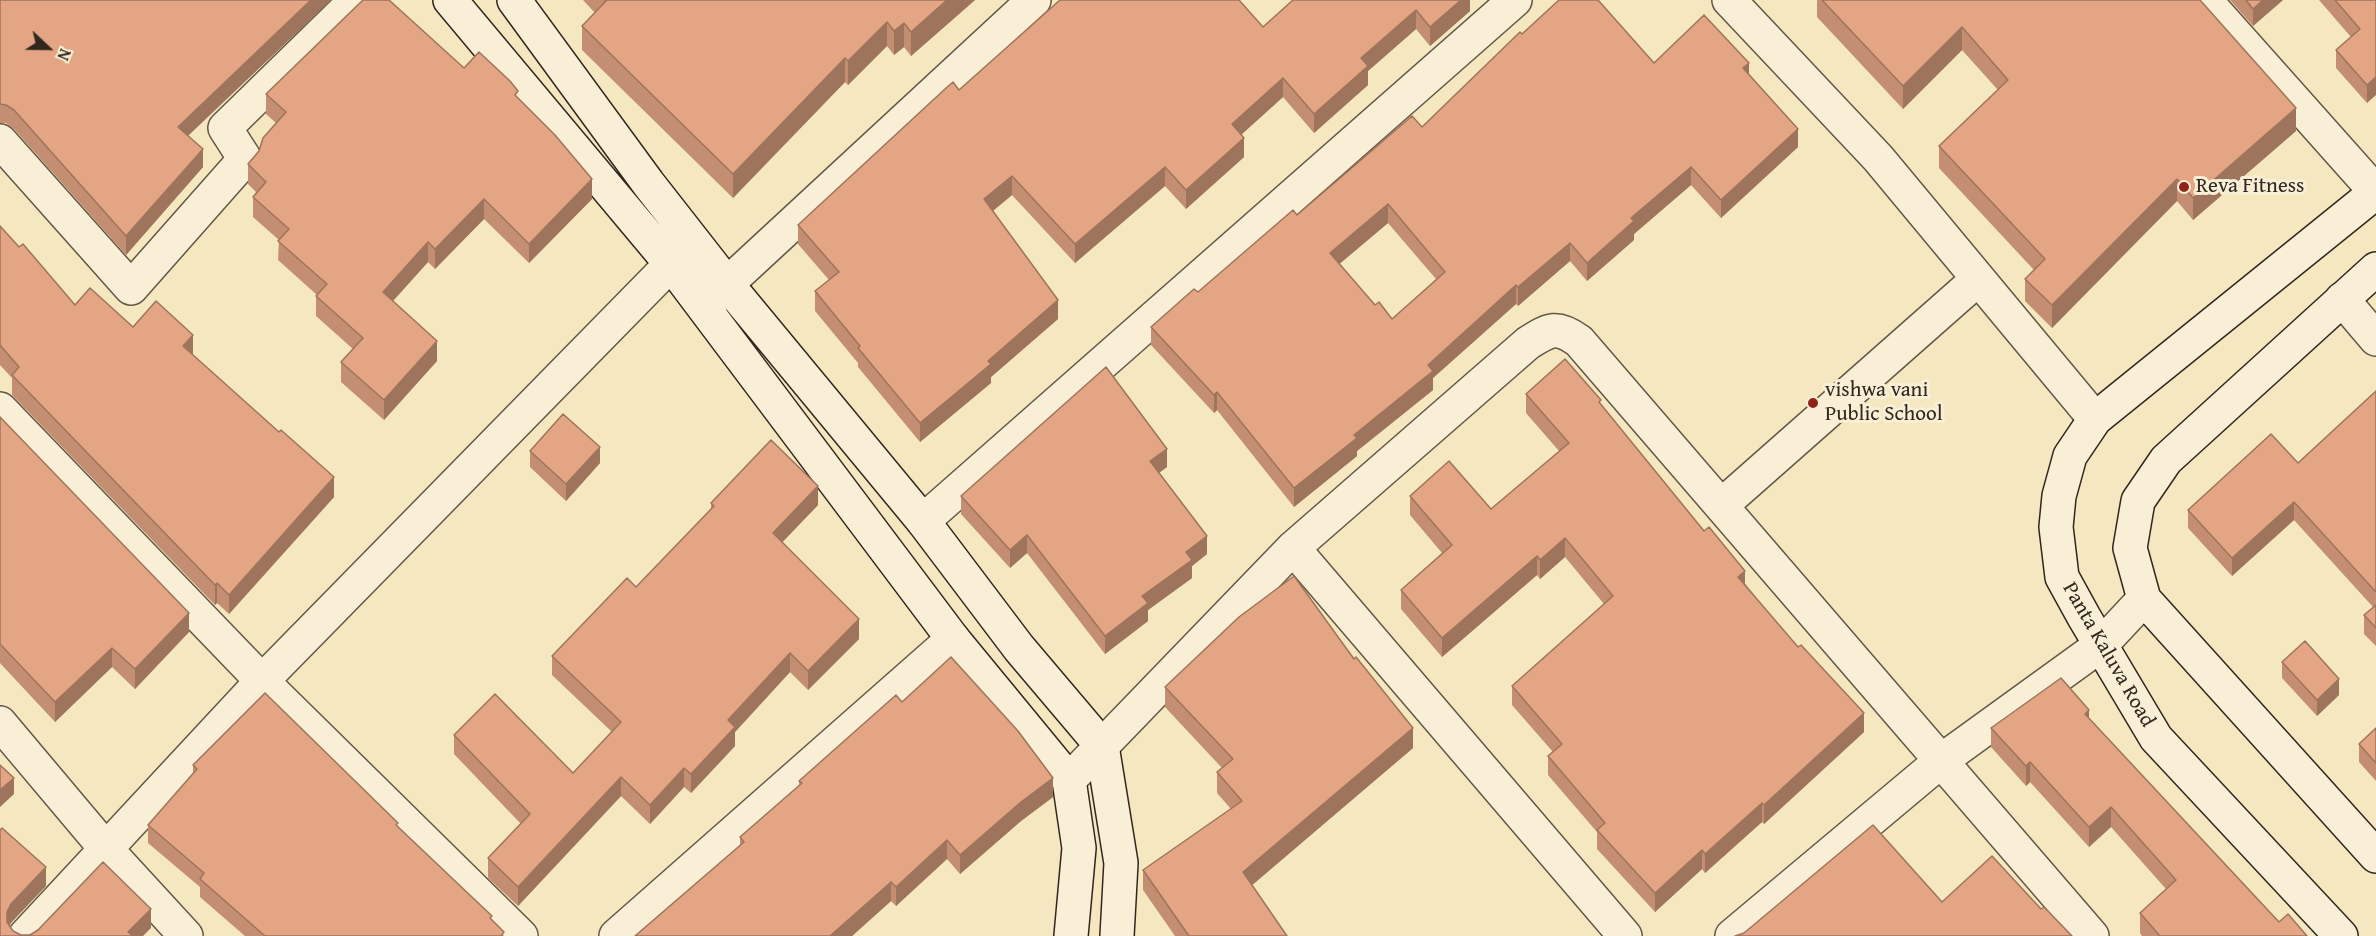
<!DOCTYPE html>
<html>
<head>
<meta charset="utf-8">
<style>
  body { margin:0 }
  #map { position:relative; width:2376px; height:936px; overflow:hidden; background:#f5e7c0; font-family:"Gentium Book Plus",serif }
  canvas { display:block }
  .north { position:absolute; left:18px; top:18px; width:60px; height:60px; -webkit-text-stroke:4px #f8efd6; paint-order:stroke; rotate:112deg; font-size:16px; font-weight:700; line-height:24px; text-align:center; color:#32271f }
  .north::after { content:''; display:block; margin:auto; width:21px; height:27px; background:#32271f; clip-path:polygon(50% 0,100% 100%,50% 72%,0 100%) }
</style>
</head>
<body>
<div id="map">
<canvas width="2376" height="936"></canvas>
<div class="north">N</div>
</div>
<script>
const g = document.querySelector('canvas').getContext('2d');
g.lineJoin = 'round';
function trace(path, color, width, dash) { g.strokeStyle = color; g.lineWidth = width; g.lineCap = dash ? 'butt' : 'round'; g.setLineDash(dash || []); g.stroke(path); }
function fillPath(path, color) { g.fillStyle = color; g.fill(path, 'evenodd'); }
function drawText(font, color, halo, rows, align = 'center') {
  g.font = font + ' "Gentium Book Plus",serif'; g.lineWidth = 6; g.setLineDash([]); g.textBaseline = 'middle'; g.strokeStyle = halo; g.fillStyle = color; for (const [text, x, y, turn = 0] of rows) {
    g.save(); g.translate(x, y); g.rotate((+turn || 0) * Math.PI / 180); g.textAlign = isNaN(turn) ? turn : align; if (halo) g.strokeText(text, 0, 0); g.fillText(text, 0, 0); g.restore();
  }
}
const street = new Path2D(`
  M1729 0 1878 158 2095 419
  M2205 0 2376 192
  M0 141 131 288 245 159 225 128 356 0
  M2342 299 2376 339
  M709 304 727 284 1034 0
  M0 409 262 681 521 936
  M1722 505 1978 279
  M923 521 1515 0
  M1293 548 1625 936
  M0 723 106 849 186 936
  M1069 780 1293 548 1528 343C1550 329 1557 325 1579 341L2092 936
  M25 936 262 681 671 264 693 245
  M616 936 953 639
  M1732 936 1942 760 2101 645 2144 599`);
const secondary = new Path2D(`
  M450 0 671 264 953 639 1069 780 1079 848 1071 936
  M514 0 648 183 727 284 923 521 1019 648 1102 746 1121 863 1117 936
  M2376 269 2166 460 2138 501 2130 548 2144 599 2376 856
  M2341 936 2156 738 2084 617 2062 577 2056 527 2059 496 2070 456 2095 419 2376 192`);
const wall = new Path2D(`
  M0 0H331L188 136 203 167 126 255 14 129 6 123H0Z
  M583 0H975L911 56 904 47 894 55 887 46 848 85 845 82 733 198 582 50V26L595 13Z
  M1470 0V11L1430 46 1416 29 1368 71V85L1314 133 1283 97 1242 134 1244 157 1186 209 1165 186 1075 263 1012 195 993 211 1058 319 991 377V383L920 442 858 367V363L815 311V291L829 280 798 244V225L959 90 1263 27Z
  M1817 0H2200L2296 131 2193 220 2177 201 2052 328 2025 301V279L2034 270 1939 168V146L1998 90 1962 50 1903 109 1817 17Z
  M2230 0H2283L2253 26Z
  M2319 0H2376L2367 103 2336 68V50L2351 37Z
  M1522 34 1654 63 1749 74 1798 147 1721 218 1691 185 1634 234V240L1587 281 1570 261 1518 306 1516 304 1433 378V390L1357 451V456L1294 507 1217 410 1214 413 1151 345V327L1198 292 1297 215 1422 127ZM1388 223 1436 279 1392 319 1375 305 1339 264Z
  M464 68 518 99 592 199 529 263 484 219 435 269 428 262 393 301 437 361 384 420 341 382V362L353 349 316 316V296L317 295 278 260 279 240 253 217V197L256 192 248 184V164L259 151 276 123 266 114V94Z
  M0 226 19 247 75 305 133 327 192 355 334 497 229 614 217 603 215 605 12 395V378L0 365Z
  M2376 391V646L2364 634V615L2373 607 2294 520 2232 576 2188 528V510L2298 463Z
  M1526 394 1601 404 1864 732 1764 824 1762 822 1705 873 1702 869 1655 912 1597 849V832L1548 775V756L1553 752 1512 705V686L1604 604 1565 557 1540 579 1537 575 1442 657 1401 609V590L1442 553 1410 515V496L1491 509 1559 451 1526 413Z
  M0 417 189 632 135 689 112 667 55 722 0 663Z
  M530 451 600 463 566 501 530 467Z
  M1167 467 1159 473 1207 554 1192 566V578L1148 610V621L1105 654 1027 553 1010 568 961 514V496Z
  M711 503 818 505 782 542 859 639 808 690 790 672 735 732V746L691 793 684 787 650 824 621 796 518 906 488 878V858L521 824 454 754V735L573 773 612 732 552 675V656L636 587 711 509Z
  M2282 662 2339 695 2317 716 2282 678Z
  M1165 687 1413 748 1251 885 1287 936H1175L1143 890V870L1231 809 1217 793V772L1222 768 1165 707Z
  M902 702 1053 797 1021 821 960 874 947 859 896 906 891 901 852 936H635L740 845V837L799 786V781Z
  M2089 719 2279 922 2307 936H2142L2140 933V913L2166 889 2111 827 2089 847 2030 782 2026 786 1991 747V728Z
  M2376 728V781L2359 762V744Z
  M193 765 398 826 492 921 504 936H245L200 897V887L148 843V825L193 774Z`);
const shadedWall = new Path2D(`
  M311 0H331L178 145V127Z
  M947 0H975L911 56V32Z
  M1461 0H1470V11L1430 46V27Z
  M2263 0H2283L2253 26V9Z
  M1416 10V29L1368 71V85L1314 133V114L1361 58Z
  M887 22V46L848 85V61Z
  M904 23V47L894 55V31Z
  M1962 27V50L1903 109V86Z
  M845 58V82L733 198V174Z
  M1749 63V81L1743 68Z
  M2376 77V95L2367 103V85Z
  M1283 78V97L1232 143V124Z
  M2296 108V131L2193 220V198Z
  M1798 129V147L1721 218V200Z
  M1244 138V157L1186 209V190Z
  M203 149V167L126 255V236Z
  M1165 167V186L1075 263V244Z
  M1691 167V185L1634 234V240L1587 281V263L1631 218Z
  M1012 176V195L984 218V199Z
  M592 179V199L529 263V244Z
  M2177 179V201L2052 328V305Z
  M484 199V219L435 269V249Z
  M1388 204V223L1330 272V253Z
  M428 242V262L383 312V292Z
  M1570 243V261L1518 306V287Z
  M1516 285V304L1433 378V390L1357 451V456L1294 507V488L1428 365Z
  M1058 300V319L991 377V383L920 442V423L988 361Z
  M193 335V355L183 346Z
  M437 341V361L384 420V400Z
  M1217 392V410L1214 413V395Z
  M600 447V463L566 501V484Z
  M1167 449V467L1150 479V461Z
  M334 477V497L229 614V595Z
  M818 486V505L773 552V533Z
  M2294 502V520L2232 576V558Z
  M1027 535V553L1010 568V550Z
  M1207 536V554L1192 566V578L1148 610V621L1105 654V636L1142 596 1186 552Z
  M1565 538V557L1540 579V560Z
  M1537 556V575L1442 657V638Z
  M1745 571V590L1738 577Z
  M217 583V603L215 605V585Z
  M189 613V632L135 689V669Z
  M859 619V639L808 690V671Z
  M112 648V667L55 722V702Z
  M790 653V672L735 732V746L691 793V774L728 720Z
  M2339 679V695L2317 716V700Z
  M2089 710V730L2085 714Z
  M1864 713V732L1764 824V805Z
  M1413 728V748L1243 893V872Z
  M2030 762V782L2026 786V766Z
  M684 768V787L650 824V805Z
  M621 777V796L518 906V887Z
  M14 778V794L0 807V790Z
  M1053 778V797L1021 821 960 874V855L1021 802Z
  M1762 803V822L1705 873V854Z
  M2111 807V827L2089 847V827Z
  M947 840V859L896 906V887Z
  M1702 850V869L1655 912V893Z
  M46 867V886L11 923 7 931V912L11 904Z
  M891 882V901L852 936H830Z
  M151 909V928L143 936H128V932Z`);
const building = new Path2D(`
  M0 0H311L178 127 203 149 126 236 14 110 6 105 0 104Z
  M363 0H389L464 68 479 52 510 81 518 91 515 95 555 135 592 179 529 244 484 199 435 249 428 242 383 292 437 341 384 400 341 362 363 338 316 296 327 284 278 241 289 229 253 197 266 182 248 164 259 151 263 138 286 112 266 94Z
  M605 0H947L911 32 904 23 894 31 887 22 848 61 845 58 733 174 582 26 606 1Z
  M1060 0H1239L1263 27 1293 0H1461L1430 27 1416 10 1361 58 1368 66 1314 114 1283 78 1232 124 1244 138 1186 190 1165 167 1075 244 1012 176 984 199 1058 300 988 361 991 364 920 423 858 348 860 346 815 291 839 272 798 225 945 89 953 82 959 90Z
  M1559 0H1598L1654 63 1704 15 1749 63 1743 68 1798 129 1721 200 1691 167 1631 218 1634 221 1587 263 1570 243 1518 287 1516 285 1428 365 1433 371 1354 435 1357 438 1294 488 1217 392 1214 395 1151 327 1194 289 1198 292 1293 210 1297 215 1412 116 1422 127 1520 32 1522 34ZM1388 204 1445 272 1392 319 1379 302 1375 305 1330 253Z
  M1822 0H2200L2296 108 2193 198 2177 179 2052 305 2025 279 2045 259 1939 146 2008 80 1962 27 1903 86Z
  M2246 0H2263L2253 9Z
  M2335 0H2376V77L2367 85 2336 50 2360 29Z
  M0 226 19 247 23 244 75 305 90 288 133 327 156 301 193 335 183 346 279 432 281 430 334 477 229 595 217 583 215 585 12 375 19 367 0 345Z
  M1565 359 1601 400 1599 402 1704 531 1709 527 1745 571 1738 577 1798 647 1801 645 1864 713 1764 805 1762 803 1705 854 1702 850 1655 893 1597 830 1605 823 1548 756 1562 744 1512 686 1613 596 1565 538 1540 560 1537 556 1442 638 1401 590 1452 545 1410 496 1449 461 1491 509 1569 443 1526 394Z
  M1106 367 1167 449 1150 461 1207 536 1186 552 1192 560 1142 596 1148 603 1105 636 1027 535 1010 550 961 496Z
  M2376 391V592L2294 502 2232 558 2188 510 2271 434 2298 463Z
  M563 414 600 447 566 484 530 451Z
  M0 417 189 613 135 669 112 648 55 702 0 644Z
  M771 440 818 486 773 533 859 619 808 671 790 653 728 720 735 727 691 774 684 768 650 805 621 777 518 887 488 858 530 814 454 735 495 694 573 773 621 722 552 656 627 578 636 587 714 506 711 503Z
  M1294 576 1354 659 1356 657 1413 728 1243 872 1287 936H1189L1143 870 1242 801 1217 772 1233 759 1165 687 1239 617Z
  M2376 605V628L2364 615Z
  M2305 641 2339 679 2317 700 2282 662Z
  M951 657 1018 731 1053 778 1021 802 960 855 947 840 896 887 891 882 830 936H635L744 842 740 837 802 783 799 781 896 695 902 702Z
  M2061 678 2089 710 2085 714 2279 922 2288 914 2307 936H2160L2140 913 2176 880 2111 807 2089 827 2030 762 2026 766 1991 728Z
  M265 693 398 823 396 825 492 916 490 918 504 932 501 936H265L200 879 204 873 148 825 197 769 193 765Z
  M2376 728V763L2359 744Z
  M0 765 14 778 0 790Z
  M1873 825 1942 902 1992 856 2041 909 2044 907 2072 936H1735L1744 933Z
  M2 828 46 867 11 904 7 912V922L13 931 21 935H30L38 930 103 862 151 909 128 932 133 936H0V830Z`);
const markers = [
  [2184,187,6,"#8f2418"],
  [1813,403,6,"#8f2418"]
];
const poiNames = [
  ["Reva Fitness",2196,187],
  ["vishwa vani",1825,391],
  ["Public School",1825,415]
];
const streetNames = [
  ["Panta Kaluva Road",2108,655,60]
];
trace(street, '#635747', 36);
trace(secondary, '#32271f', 36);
trace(street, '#f8efd6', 33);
trace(secondary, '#f8efd6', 33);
fillPath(wall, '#c38e71');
fillPath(shadedWall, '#9f745c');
fillPath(building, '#e3a583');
trace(building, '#9f745c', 1.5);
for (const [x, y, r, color] of markers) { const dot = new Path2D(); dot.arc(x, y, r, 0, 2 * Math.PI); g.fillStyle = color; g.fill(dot); trace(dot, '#f8efd6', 2); }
drawText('21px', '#32271f', '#f8efd6', poiNames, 'left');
drawText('21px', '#32271f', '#f8efd6', streetNames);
</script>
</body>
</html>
